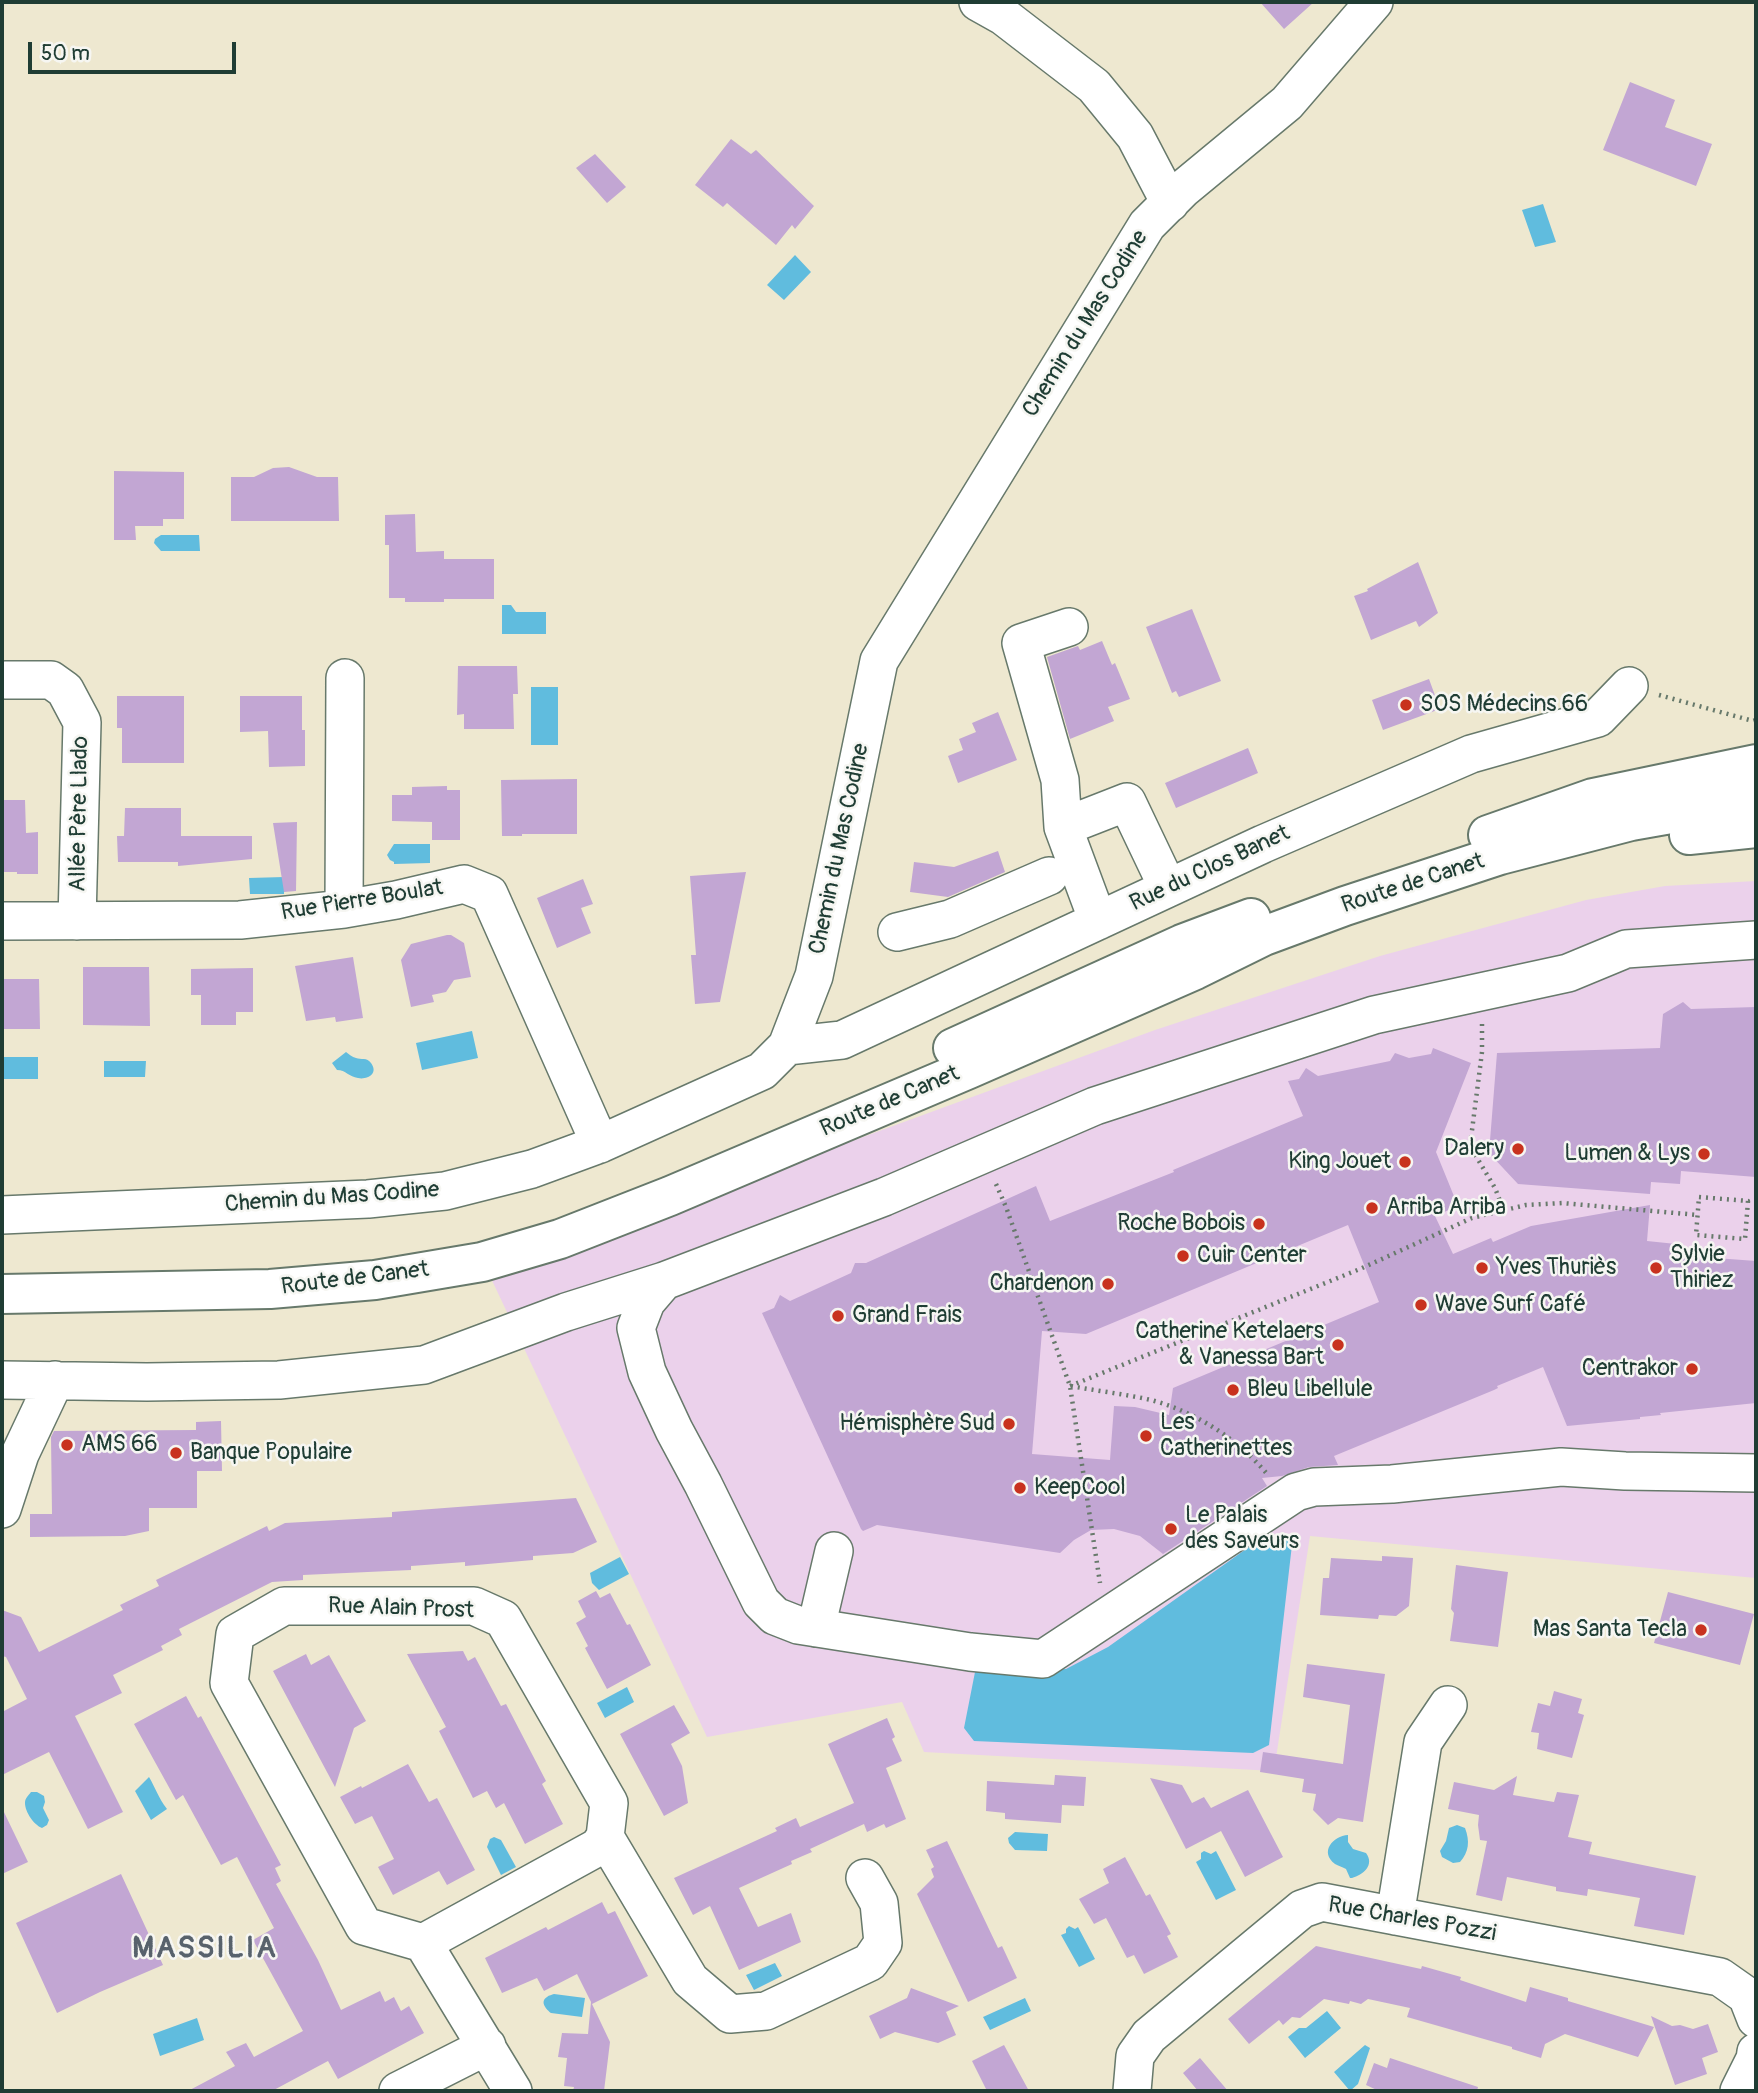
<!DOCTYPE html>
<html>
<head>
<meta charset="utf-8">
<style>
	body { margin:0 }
	#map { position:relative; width:1758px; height:2093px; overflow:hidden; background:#eee8d0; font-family:Pangolin,sans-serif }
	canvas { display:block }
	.frame { position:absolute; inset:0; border:4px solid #1f3d34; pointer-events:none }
	.scale { position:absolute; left:28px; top:42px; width:208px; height:32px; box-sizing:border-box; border:4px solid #1f3d34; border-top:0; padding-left:9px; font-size:21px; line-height:24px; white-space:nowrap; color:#1f3d34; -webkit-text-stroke:5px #f6f6f2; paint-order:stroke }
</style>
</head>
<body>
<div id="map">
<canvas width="1758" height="2093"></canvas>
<div class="frame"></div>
<div class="scale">50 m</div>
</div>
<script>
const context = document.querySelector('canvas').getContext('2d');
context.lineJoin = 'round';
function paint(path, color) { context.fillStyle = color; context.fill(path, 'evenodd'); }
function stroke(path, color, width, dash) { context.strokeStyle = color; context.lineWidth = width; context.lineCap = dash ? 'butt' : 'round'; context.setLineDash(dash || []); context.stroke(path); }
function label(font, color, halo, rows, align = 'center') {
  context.font = font + ' Pangolin,sans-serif'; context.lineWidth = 5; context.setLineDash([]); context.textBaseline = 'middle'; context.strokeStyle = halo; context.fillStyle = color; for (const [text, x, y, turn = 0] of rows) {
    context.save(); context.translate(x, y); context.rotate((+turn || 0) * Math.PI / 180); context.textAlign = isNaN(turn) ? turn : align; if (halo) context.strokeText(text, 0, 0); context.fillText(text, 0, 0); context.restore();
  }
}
paint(new Path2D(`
	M1756,881v697l-446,-42 -36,235 -350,-19 -22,-50 -195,35 -218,-463 666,-244 225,-74 206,-56 79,-14z`), '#ebd1eb');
paint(new Path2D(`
	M1543,204l13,38 -21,5 -13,-37z
	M795,255l16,17 -27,28 -17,-15z
	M161,535h38l1,16h-39l-7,-8 1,-4z
	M502,605h9l5,7h30v22h-44z
	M531,687h27v58h-27z
	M394,844h36v19l-36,1v-2l-4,-2 -3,-5z
	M284,877v17h-34l-1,-16z
	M472,1031l6,27 -56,12 -6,-27z
	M346,1052c3,2 6,5 10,6 5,2 11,-1 15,5 8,11 -4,17 -13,15 -9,-1 -12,-8 -21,-8l-5,-7z
	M2,1057h36v22h-36z
	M104,1061h42l-1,16h-41z
	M1293,1536l-24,209 -16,8 -279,-12 -10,-13 11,-56 91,-3 42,-22 155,-110z
	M620,1557l9,17 -30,16 -7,-7 -2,-10z
	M627,1687l7,15 -29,16 -8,-15z
	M149,1777c7,12 9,20 18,32l-16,11 -16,-29z
	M31,1792h6l7,4 1,6 -2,6 6,12 -2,5 -5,3c-8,-3 -17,-16 -17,-25 0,-5 3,-7 6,-11z
	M1457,1825l8,3c5,13 4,24 -5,34l-7,1 -11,-6 -2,-6 6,-10 3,-13z
	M1015,1832l33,2 -1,17 -32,-1 -6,-7 -1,-5z
	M1348,1835v7l5,7 13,4c9,12 -3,22 -14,25h-2l-4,-9c-3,-2 -8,-3 -11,-5 -16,-12 -2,-28 13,-29z
	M494,1837l7,3 15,27 -15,8 -14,-28 3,-8z
	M1204,1851l7,3 5,-3 20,39 -20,10 -20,-38 5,-3v-6z
	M1069,1926l6,3 3,-2 17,32 -16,8 -18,-32 5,-2v-4z
	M775,1963l7,13 -28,14 -8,-15z
	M554,1994l31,4 -3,19 -31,-4c-4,-3 -12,-11 -4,-16 2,-2 5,-2 7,-3z
	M1025,1998l6,13 -41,19 -7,-13z
	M1327,2011l14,17 -36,30 -17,-21 11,-9h7z
	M197,2018l7,22 -44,16 -7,-22z
	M1365,2045l5,3 -12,36 -8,7 -16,-19z`), '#60bcde');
paint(new Path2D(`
	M1260,2h54l-30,27z
	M1630,82l45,18 -10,27 47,17 -16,42 -93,-36z
	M731,139l20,15 5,-4 58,56 -19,23 -3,-4 -16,20 -49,-42 -4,4 -28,-22z
	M595,154l31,33 -19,16 -31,-35z
	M289,467l28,10h21l1,44h-108v-44h23l19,-9z
	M114,471l70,1v47h-21v7h-28l1,14h-22z
	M415,514l1,38 28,-1v8h50v40h-50v3h-39v-4h-16v-53h-4v-30z
	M1418,562l20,51 -19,14 -3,-6 -45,19 -17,-44 14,-5 -1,-2z
	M1192,609l29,72 -42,16 -3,-6 -4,2 -26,-66z
	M1102,641l10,24 3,-2 15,36 -22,8 6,14 -44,18 -23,-82 31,-11 2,4z
	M458,666h59l1,28h-5l1,35h-50v-15l-7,1z
	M1429,679l11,30 -57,21 -11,-30z
	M117,696h67v67h-62v-35h-5z
	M240,696h62v34h3v36l-36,1 -1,-36 -28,1z
	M998,712l19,48 -59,23 -10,-27 15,-6 -4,-11 17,-7 -4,-9z
	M1248,748l10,25 -82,35 -11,-25z
	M577,779v55h-55v2h-20l-1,-56z
	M447,786v4h13v50h-28v-18l-40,-1v-26h20v-8z
	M2,800h23l1,33 12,-1v42h-21v-2h-15z
	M125,808h56v28h71v23l-74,7v-4h-60l-1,-26h7z
	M297,822l-1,69 -12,1 -11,-69z
	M998,851l7,21 -57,25 -38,-5 4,-30 40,5z
	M746,872l-26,130 -25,2 -4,-49h5l-6,-79z
	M583,879l10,25 -12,4 10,25 -34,15 -20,-50z
	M447,935h4l13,8 7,34 -17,3 -8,12 -14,3 2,7 -23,5 -10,-47 10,-16z
	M353,957l10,61 -27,4 -1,-5 -29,4 -11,-55z
	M83,967h66l1,59 -67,-1z
	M253,968v44h-17v13h-35v-30h-10v-26z
	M2,979h37l1,50h-38z
	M1683,1002l8,7 65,-2v170l-75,-6 -1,13 -29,-2 -1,12 -132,-10 -29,-31 8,-100 163,-5 3,-34z
	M1433,1048l38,15 -35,89 22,54 -23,10 18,38 38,-16 2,4 38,-16 119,-21 -3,36 29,3 -1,11 81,6v142l-96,10 1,2 -21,2v2l-73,7 -24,-59 -46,19 1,2 -4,2 -160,66 4,9 -29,2 -27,9 -20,2 5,8 -104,68 -23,-18 -26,-7 -23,1 -17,10 -14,13 -183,-28 -14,6 -2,-2 -99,-216 12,-5 6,-13 10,6 61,-28 4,-10h11l170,-77 14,35 124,-49 -1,-2 130,-54 -15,-35 11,-2 7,-11 12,8 72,-15 5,-8 14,5 22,-4zM1348,1225l31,77 -206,86 -4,27 -34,-8 -21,-1 -4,54 -78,-6 10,-123 44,3z
	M221,1421l1,50h-25v37h-48v23l-24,5 -95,1v-23h22l-1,-77 3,-6 142,-1v-8z
	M576,1498l21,44 -24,11 -40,3v4l-68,6v-4l-54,4v4l-108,5v5l-31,2 -93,47 3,6 -21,11 2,4 -50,25 9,18 -47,23 48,96 -35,17 -39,-77 -47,23v-63l25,-13 -21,-42 -4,-1v-46l19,7 18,35 84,-42 -3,-5 39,-19 -3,-6 111,-54 2,5 16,-8 107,-6v-5z
	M1382,1556l31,2 -4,48 -13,10 -17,-1 -1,4 -58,-4 3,-37h6l2,-20 51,3z
	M1456,1565l52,7 -10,75 -48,-6 4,-28 -3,-4z
	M596,1591l4,7 10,-5 17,32 3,-1 21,41 -44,24 -22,-41 3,-2 -12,-23 10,-6 -8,-16z
	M1668,1592l86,22 -14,51 -86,-22z
	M463,1651l5,10 7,-4 26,49 5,-2 40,77 -4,3 21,40 -38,20 -21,-41 -8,5 -9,-17 -14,7 -34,-67 7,-4 -39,-73z
	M306,1654l5,11 18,-10 37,66 -12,7 -19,59 -62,-116z
	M1307,1664l78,10 -22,148 -25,-4 -10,7 -15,-15 3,-16 -14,-2 2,-13 -44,-7 3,-20 80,12 7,-59 -47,-8z
	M1554,1691l28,8 -4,14 6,2 -12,43 -35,-9 2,-16 -8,-1 7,-29 12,3z
	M186,1696l12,22 3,-2 80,149 -6,3 6,13 -5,3 42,76 23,50 39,-19 5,11 9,-5 7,14 8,-5 15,27 -86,46 -10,-18 -56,30h-84l47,-25 -9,-14 20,-9 8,14 49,-26 -50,-91 21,-12 -37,-71 -16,8 -38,-70 -7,5 -42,-76z
	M674,1705l16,28 -19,11 11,22 6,37 -24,13 -44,-82z
	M887,1718l8,19 -3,2 10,22 -16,7 20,51 -20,9 -2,-4 -17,8 -3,-8 -54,25 2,3 -21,9 1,3 -53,24 19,39 33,-14 10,29 -62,28 -29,-64 -17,9 -19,-37 103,-47 -2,-3 21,-10 4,9 54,-24 -26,-59z
	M408,1764l21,38 8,-4 38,72 -28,15 -8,-14 -46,24 -15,-28 16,-8 -22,-43 -17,8 -15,-27 21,-11 1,2z
	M1055,1775l31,2 -2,29 -22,-1 -1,18 -56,-4v-6l-19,-2 1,-30 67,4z
	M1517,1776l-4,19 41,7 3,-10 22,3 -11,42 24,5 -3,12 107,22 -12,59 -50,-9 6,-28 -52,-9 -1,7 -31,-5v-4l-49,-10 -5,24 -26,-6 11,-54 -7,-1 -2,-15 1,-10 -31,-6 6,-27 40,8z
	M1150,1778l32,7 10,18 12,-6 7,11 37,-18 35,67 -38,20 -24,-46 -35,18z
	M2,1808l26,54 -26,12z
	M947,1841l51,107 4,-2 15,32 -49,24 -51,-108 17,-17 -3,-8 3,-2 -8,-17z
	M1125,1857l21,39 4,-2 21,40 -4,2 11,21 -34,17 -10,-19 -7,3 -21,-40 -12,6 -15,-25 30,-16 -6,-14z
	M121,1874l42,91 -63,27 -43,21 -41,-90z
	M602,1902l6,12 7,-3 33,65 -56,28 18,38 -6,49h-31l1,-4 -10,-1 3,-28 -9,-1 4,-24 26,1 3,-32 -14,-28 -33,17 -7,-13 -35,15 -17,-35 61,-31 2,3z
	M1316,1946l105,23 1,-3 39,11 -1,3 66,22 4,-15 38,11v3l86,26 -16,30 -73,-23 -20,10 -4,14 -29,-9v-2l-105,-30 3,-9 -42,-9 -7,5 -11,-3 -1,3 -25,-5 -24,19 -8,-1 -9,8 -4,-5 -30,24 -21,-25z
	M911,1988l48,18 -13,6 10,23 -18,8 -43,-11 -15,7 -11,-23 38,-18z
	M1651,2016l21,10 8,-1 13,4 15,-5 10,28 -16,6 5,16 -32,11z
	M1004,2045l25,46h-42l-15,-30z
	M1200,2058l28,33h-30l-15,-18z
	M1390,2058l88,29 -1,4h-98l-13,-6 8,-22 13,5z`), '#c2a6d3');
const minor = new Path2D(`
	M978,2l25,14 91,70 41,50 35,67
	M5,680h46l14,10 17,32 -5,199
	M1063,827l-3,-47 -39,-137 48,-16
	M344,909l1,-231
	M2,921l238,-1 104,-11 52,-9 68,-16 25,10 111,250
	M1098,921l-35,-94 64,-25 41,86
	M897,932l53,-13 99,-43
	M1756,940l-130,9 -58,24 -194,42 -279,91 -211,91 -220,84 -18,21 -10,26 11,44 27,58 29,54 58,118 14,14 23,9 172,27 73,7 253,-167 18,-5 78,-3 169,-17 64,4 131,2
	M787,1046l55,-6 421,-196 208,-90 127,-36 31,-32
	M2,1215l366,-16 77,-8 87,-22 68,-25 162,-73 25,-25 27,-70 65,-315 268,-436 36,-36 104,-86 87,-101
	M2,1380l145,2 132,-2 145,-15 142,-53 98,-31
	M2,1509l18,-55 35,-74
	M816,1628l18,-77
	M605,1837l85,143 40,34 36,-3 104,-49 13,-19 -4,-40 -14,-25
	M1395,1916l28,-174 25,-37
	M423,1943l175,-96 7,-10 4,-34 -106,-184 -29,-13h-190l-49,28 -6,49 135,243 59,17 90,148
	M398,2091l89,-45
	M1132,2091l3,-35 14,-20 153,-127 20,-7 398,75 27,19 9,23
	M1739,2091l16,-32 1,-7`);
const major = new Path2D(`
	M1488,835l105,-37 163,-34
	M1689,835l67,-7
	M953,1048l229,-104 69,-26
	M2,1294l268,-5 105,-9 107,-18 78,-23 110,-43 299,-127 226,-99 69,-34 81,-30 155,-51 131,-34 125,-22`);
stroke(minor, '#67796b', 40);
stroke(major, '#67796b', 42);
stroke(new Path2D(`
	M1659,695l94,26 3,-1
	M1482,1024v28l-12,94 25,42 9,23
	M996,1184l10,23 64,179 30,197
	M1699,1197l49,4 -3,38 -49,-4z
	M1070,1386l290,-117 112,-51 54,-13 36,-2 136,12
	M1071,1386c26,5 54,8 80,14 45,12 87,39 117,75`), '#67796b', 4.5, [2, 5]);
stroke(minor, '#fff', 37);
stroke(major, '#fff', 38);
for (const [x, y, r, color] of [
	[1406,705,7,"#c8321e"],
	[1518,1149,7,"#c8321e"],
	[1704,1154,7,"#c8321e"],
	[1405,1162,7,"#c8321e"],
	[1372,1208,7,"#c8321e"],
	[1259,1224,7,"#c8321e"],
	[1183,1256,7,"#c8321e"],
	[1482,1268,7,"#c8321e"],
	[1656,1268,7,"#c8321e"],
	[1108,1284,7,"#c8321e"],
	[1421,1305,7,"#c8321e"],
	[838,1316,7,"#c8321e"],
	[1338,1345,7,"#c8321e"],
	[1692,1369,7,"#c8321e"],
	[1233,1390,7,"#c8321e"],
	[1009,1424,7,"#c8321e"],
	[1146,1436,7,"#c8321e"],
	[67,1445,7,"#c8321e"],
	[176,1453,7,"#c8321e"],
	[1020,1488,7,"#c8321e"],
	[1171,1529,7,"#c8321e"],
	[1701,1630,7,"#c8321e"]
]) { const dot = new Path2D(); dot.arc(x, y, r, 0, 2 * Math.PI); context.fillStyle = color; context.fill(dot); stroke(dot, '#f6f6f2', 2.5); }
label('23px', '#1f3d34', '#f6f6f2', [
	["Chemin du Mas Codine",1086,324,-58],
	["Allée Père Llado",80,814,-89],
	["Chemin du Mas Codine",840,849,-78],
	["Rue du Clos Banet",1210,869,-25],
	["Route de Canet",1413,884,-18],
	["Rue Pierre Boulat",362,901,-9],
	["Route de Canet",890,1102,-23],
	["Chemin du Mas Codine",332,1198,-4],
	["Route de Canet",355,1279,-7],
	["Rue Alain Prost",401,1609,2],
	["Rue Charles Pozzi",1412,1920,10]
]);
label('23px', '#1f3d34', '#f6f6f2', [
	["SOS Médecins 66",1420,705],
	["Dalery",1504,1149,"right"],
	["Lumen & Lys",1690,1154,"right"],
	["King Jouet",1391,1162,"right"],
	["Arriba Arriba",1386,1208],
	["Roche Bobois",1245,1224,"right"],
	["Sylvie",1670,1255],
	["Thiriez",1670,1281],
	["Cuir Center",1197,1256],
	["Yves Thuriès",1496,1268],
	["Chardenon",1094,1284,"right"],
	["Wave Surf Café",1435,1305],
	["Grand Frais",852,1316],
	["Catherine Ketelaers",1324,1332,"right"],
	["& Vanessa Bart",1324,1358,"right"],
	["Centrakor",1678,1369,"right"],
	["Bleu Libellule",1247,1390],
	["Les",1160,1423],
	["Catherinettes",1160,1449],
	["Hémisphère Sud",995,1424,"right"],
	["AMS 66",81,1445],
	["Banque Populaire",190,1453],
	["KeepCool",1034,1488],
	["Le Palais",1185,1516],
	["des Saveurs",1185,1542],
	["Mas Santa Tecla",1687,1630,"right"]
], 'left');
context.letterSpacing = '2px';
label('bold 30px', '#58626c', '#f6f6f2', [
	["MASSILIA",205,1949]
]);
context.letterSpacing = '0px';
</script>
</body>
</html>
